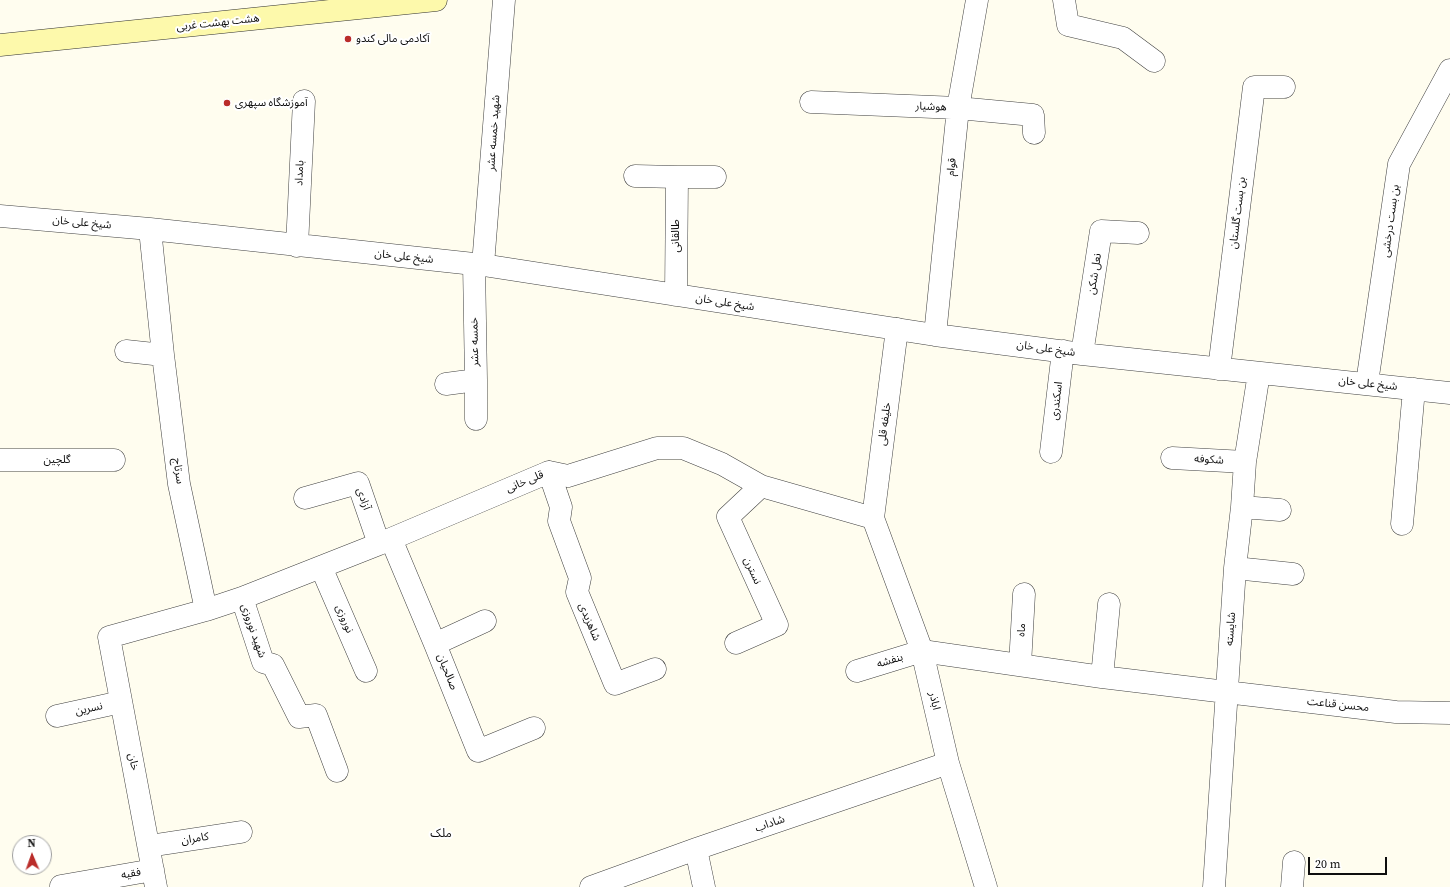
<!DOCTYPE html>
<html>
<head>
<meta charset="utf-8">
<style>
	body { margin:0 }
	#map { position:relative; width:1450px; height:887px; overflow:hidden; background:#fffdef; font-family:"Source Serif 4",serif }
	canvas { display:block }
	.north { position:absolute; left:12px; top:835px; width:40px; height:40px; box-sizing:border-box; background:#fff; border:1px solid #9f9f9f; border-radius:50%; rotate:358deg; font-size:11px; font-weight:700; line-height:16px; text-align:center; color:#0e0e0e }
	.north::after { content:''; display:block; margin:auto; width:14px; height:18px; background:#ba2c29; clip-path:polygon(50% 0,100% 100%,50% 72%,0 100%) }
	.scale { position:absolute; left:1308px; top:857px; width:79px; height:18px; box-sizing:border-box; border:2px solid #0e0e0e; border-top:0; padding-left:5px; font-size:12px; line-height:14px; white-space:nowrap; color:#0e0e0e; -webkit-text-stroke:3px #fff; paint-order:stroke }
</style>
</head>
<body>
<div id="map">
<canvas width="1450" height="887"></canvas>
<div class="north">N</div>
<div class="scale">20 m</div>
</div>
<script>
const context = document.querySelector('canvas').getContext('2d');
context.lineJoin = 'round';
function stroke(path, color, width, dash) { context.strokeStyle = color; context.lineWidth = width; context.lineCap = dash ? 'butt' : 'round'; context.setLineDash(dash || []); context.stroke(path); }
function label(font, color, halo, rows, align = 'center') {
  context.font = font + ' "Source Serif 4","Noto Sans Arabic",serif'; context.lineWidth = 4; context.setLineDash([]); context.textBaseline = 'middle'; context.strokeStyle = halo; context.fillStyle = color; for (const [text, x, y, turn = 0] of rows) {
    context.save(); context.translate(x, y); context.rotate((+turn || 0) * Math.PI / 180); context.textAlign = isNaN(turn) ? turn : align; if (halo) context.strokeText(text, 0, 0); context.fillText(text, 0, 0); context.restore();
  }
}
const street = new Path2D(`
	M1064,0l4,25 55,13 31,23
	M811,102l147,6 75,7 1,18
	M635,176l42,1 -1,118
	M677,177h38
	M0,216l150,13 333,36 452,70 147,19 368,39
	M150,229l13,126 16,129 27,126
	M297,246l7,-145
	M474,264l2,116v39
	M483,265l21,-265
	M897,329l-24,189 49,133 26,112 38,124
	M935,335l23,-227 19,-108
	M126,351l37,4
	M1082,354l19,-123 37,2
	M1219,369l35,-282h30
	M1367,383l32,-219 51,-94
	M446,384l30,-4
	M1051,452l12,-101
	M1172,458l73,4
	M0,460h114
	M549,472l12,35 -2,14 21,57 -3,14 38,92 40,-15
	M305,498l53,-15 21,61
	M1242,507l38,3
	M1402,524l12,-135
	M391,539l44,105 43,107 56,-23
	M321,567l45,104
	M1235,568l58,6
	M242,598l21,64 10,3 26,52 17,-2 21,56
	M736,643l41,-18 -49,-108 33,-31
	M435,644l50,-23
	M1020,665l4,-71
	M857,671l65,-20 180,26 124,15 170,20 54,1
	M1102,677l7,-73
	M57,716l64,-14
	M149,846l92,-14
	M696,849l8,38
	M61,886l92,-16
	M156,887l-47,-250 97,-27 36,-12 137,-54 170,-72 19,4 89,-28h26l39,16 39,22 112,32
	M591,887l105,-38 252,-86
	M1214,887l21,-319 7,-61 3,-45 14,-89
	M1292,887l2,-25`);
const secondary = new Path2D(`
	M0,45l436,-45`);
stroke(street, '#414141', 23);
stroke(secondary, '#303030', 23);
stroke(street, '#fff', 22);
stroke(secondary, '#fdf9ab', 22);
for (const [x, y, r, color] of [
	[348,39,4,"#ba2c29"],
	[227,103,4,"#ba2c29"]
]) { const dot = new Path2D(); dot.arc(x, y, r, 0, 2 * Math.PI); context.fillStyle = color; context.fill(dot); stroke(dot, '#fff', 1.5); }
label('11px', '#0e0e0e', '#fff', [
	["هشت بهشت غربی",218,23,-6],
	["هوشیار",931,107,2],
	["شهید خمسه عشر",494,133,-86],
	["قوام",952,167,-84],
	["بامداد",300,173,-87],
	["بن بست گلستان",1238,213,-83],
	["بن بست درخشی",1391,221,-82],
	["شیخ علی خان",82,223,5],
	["طالقانی",676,236,-90],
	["شیخ علی خان",404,257,6],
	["نعل شکن",1095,274,-81],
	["شیخ علی خان",725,303,9],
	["خمسه عشر",475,342,-91],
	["شیخ علی خان",1046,349,8],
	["شیخ علی خان",1368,384,6],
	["اسکندری",1057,401,-83],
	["خلیفه قلی",885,424,-83],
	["گلچین",57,460],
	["شکوفه",1209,460,3],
	["سرتاج",178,471,82],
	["قلی خانی",525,482,-23],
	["آزادی",363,499,71],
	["نسترن",752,571,66],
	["نوروزی",344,619,67],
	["شاهزیدی",589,622,67],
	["شایسته",1231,629,-86],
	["ماه",1022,630,-86],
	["شهید نوروزی",253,631,71],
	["بنفشه",890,661,-17],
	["صالحیان",447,672,68],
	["اباذر",934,701,77],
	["محسن قناعت",1338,705,6],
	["نسرین",89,709,-12],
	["خان",133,762,79],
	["شاداب",770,824,-19],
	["کامران",195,839,-9],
	["فقیه",131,874,-10]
]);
label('11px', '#0e0e0e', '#fff', [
	["آکادمی مالی کندو",356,39],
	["آموزشگاه سپهری",235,103]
], 'left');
label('12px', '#0e0e0e', '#fff', [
	["ملک",441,834]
]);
</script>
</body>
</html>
